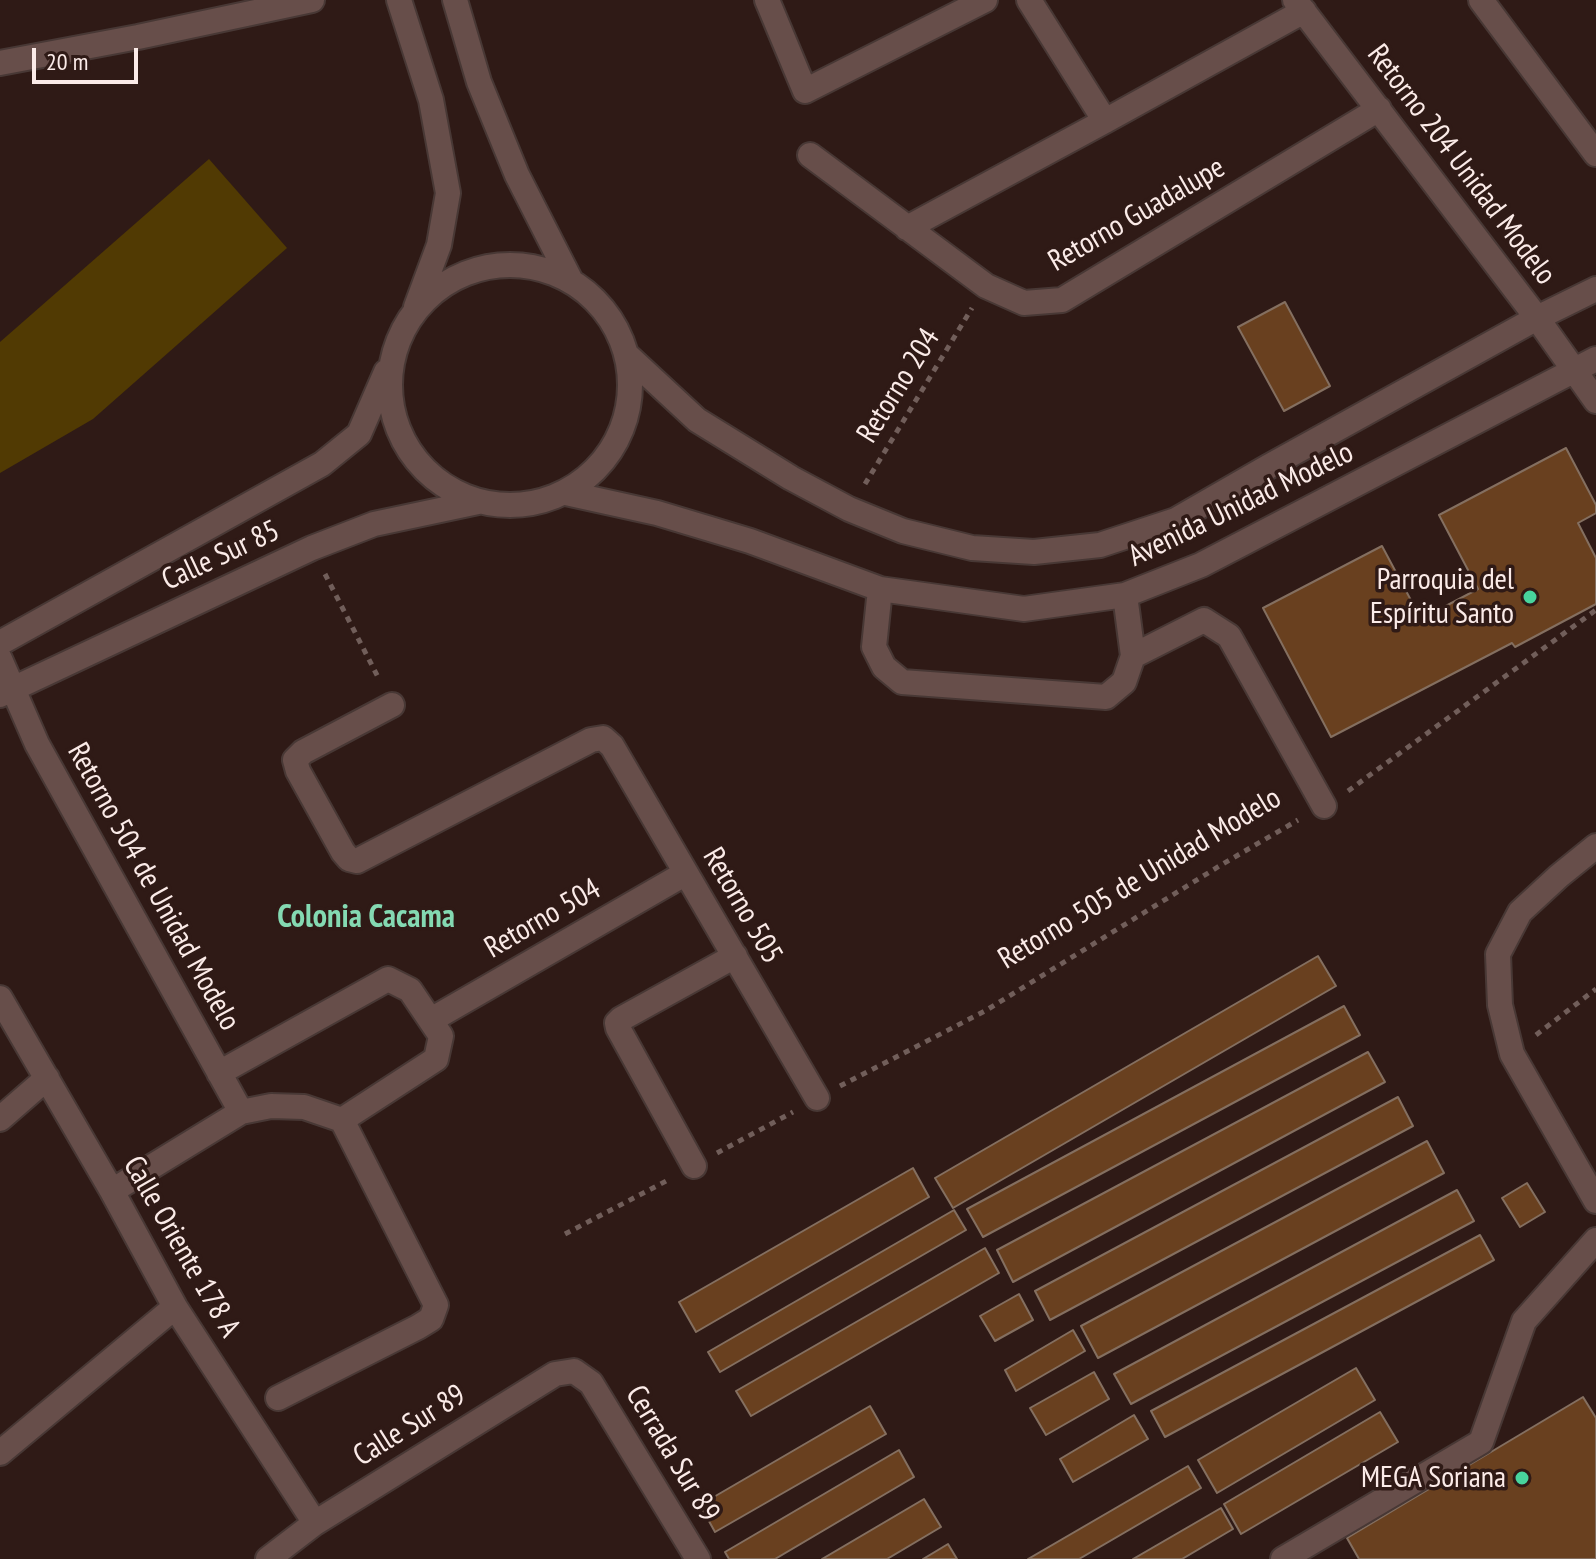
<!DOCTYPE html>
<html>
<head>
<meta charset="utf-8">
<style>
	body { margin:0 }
	#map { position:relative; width:1596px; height:1559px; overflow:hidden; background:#2f1a16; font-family:"PT Sans Narrow",sans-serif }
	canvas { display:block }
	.scale { position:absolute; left:32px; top:48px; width:106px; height:36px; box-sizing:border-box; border:4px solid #fbebe8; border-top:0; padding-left:10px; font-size:24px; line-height:28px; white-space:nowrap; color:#fbebe8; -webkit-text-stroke:6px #2f1a16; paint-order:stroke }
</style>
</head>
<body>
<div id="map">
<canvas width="1596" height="1559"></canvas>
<div class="scale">20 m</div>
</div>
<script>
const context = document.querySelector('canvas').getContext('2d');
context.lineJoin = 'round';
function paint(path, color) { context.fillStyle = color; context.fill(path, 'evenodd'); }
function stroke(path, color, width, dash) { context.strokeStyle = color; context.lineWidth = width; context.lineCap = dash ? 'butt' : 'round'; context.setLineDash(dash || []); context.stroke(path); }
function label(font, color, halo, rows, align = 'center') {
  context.font = font + ' "PT Sans Narrow",sans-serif'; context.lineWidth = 7; context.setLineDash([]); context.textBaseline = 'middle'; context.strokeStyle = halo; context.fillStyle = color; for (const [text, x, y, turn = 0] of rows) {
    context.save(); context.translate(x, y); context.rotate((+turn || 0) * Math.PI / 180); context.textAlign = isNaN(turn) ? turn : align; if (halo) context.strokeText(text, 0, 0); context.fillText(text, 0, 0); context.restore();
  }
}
paint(new Path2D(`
	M209,159l78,89 -194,171 -93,54v-131z`), '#513a03');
const building = new Path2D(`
	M1285,302l45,84 -46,25 -46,-84z
	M1566,448l30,57v8l-18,10 18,35v46l-81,43 -3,-4 -181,94 -68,-129 119,-62 39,73 57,-30 -39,-74z
	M1318,956l18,30 -383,222 -18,-30z
	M1344,1006l16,29 -377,202 -16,-28z
	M1368,1052l17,30 -372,200 -16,-32z
	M1398,1097l15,29 -363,194 -15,-29z
	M1427,1141l17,32 -346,185 -17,-32z
	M913,1168l16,29 -233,135 -17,-30z
	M1527,1183l18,29 -25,15 -18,-29z
	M1457,1190l17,31 -343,183 -17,-30z
	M954,1210l12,20 -246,142 -12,-20z
	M1480,1235l14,25 -329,177 -14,-26z
	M985,1248l14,25 -248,143 -15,-25z
	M1019,1294l14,26 -38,21 -15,-25z
	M1073,1330l12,21 -69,40 -11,-21z
	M1356,1368l19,32 -158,93 -19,-33z
	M1094,1372l15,27 -63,36 -16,-27z
	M1583,1397l13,21v141h-237l-12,-21z
	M870,1406l16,28 -171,98 -15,-27z
	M1380,1412l18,30 -157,92 -17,-30z
	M1134,1415l14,24 -75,43 -13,-23z
	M899,1450l15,27 -139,82h-46l-4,-7z
	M1188,1466l13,22 -122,71h-51z
	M924,1499l17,28 -54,32h-65z
	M1221,1508l12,21 -51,30h-49z
	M948,1544l9,15h-34z`);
paint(building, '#69401f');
stroke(building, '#846f60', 2);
const minor = new Path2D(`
	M399,0l32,100 17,93 -9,52 -23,62
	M455,0l24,82 38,93 54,106
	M767,0l38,91 180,-91
	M1029,0l76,121
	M1295,0l242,318 59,83
	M1481,0l115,154
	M0,63l138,-26 174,-37
	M810,155l176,131 38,17 38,-3 317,-191
	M907,228l198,-107 199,-110
	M390 385a120 120 0 1 1 240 0a120 120 0 1 1-240 0Z
	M628,356l69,64 94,58 58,31 54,22 69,17 62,4 66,-7 76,-25 92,-53 269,-149 59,-29
	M566,493l91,20 93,28 130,48 144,20 101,-14 76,-30 395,-206
	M880,589l-6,58 10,20 18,15 204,15 18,-15 9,-26 -8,-61
	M0,643l322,-179 37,-30 27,-62
	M1133,656l71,-36 25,16 95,170
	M0,659l37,85 204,368
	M0,695l312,-147 62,-24 104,-22
	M392,705l-89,47 -8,8 3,11 45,81 6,7 8,2 234,-121 12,-2 9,8 205,352
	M1596,846l-37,30 -39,36 -22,42 2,51 12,49 84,147
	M0,998l112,193 63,116 140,216
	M431,1020l255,-147
	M219,1073l169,-94 22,11 31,46 -5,23 -94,61
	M0,1119l47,-41
	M694,1166l-76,-138 -1,-5 4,-4 114,-63
	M112,1191l129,-79 30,-6 33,1 38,13
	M278,1398l140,-71 13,-8 5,-14 -94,-185
	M0,1453l175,-146
	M268,1559l47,-36 240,-149 19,-3 17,12 107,176
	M1283,1559l198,-117 43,-121 72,-81`);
stroke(minor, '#483835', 28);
stroke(new Path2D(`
	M865,484l107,-176
	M325,574l54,105
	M1348,791l248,-181
	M1536,1035l60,-46
	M840,1086l145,-75 236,-146 77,-45
	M717,1153l76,-41
	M565,1234l105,-55`), '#715e5a', 5, [6, 6]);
stroke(minor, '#674e4a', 24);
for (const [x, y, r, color] of [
	[1530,597,8,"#48d49d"],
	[1522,1478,8,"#48d49d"]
]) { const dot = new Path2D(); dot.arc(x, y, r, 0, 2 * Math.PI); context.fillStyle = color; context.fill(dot); stroke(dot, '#2f1a16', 3); }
label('30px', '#fbebe8', '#2f1a16', [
	["Retorno 204 Unidad Modelo",1461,165,53],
	["Retorno Guadalupe",1137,215,-30],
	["Retorno 204",899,386,-58],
	["Avenida Unidad Modelo",1241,505,-26],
	["Calle Sur 85",221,556,-25],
	["Retorno 505 de Unidad Modelo",1140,879,-31],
	["Retorno 504 de Unidad Modelo",153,887,61],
	["Retorno 505",742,906,60],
	["Retorno 504",543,919,-30],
	["Calle Oriente 178 A",181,1247,60],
	["Calle Sur 89",410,1426,-32],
	["Cerrada Sur 89",672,1454,59]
]);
label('30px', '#fbebe8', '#2f1a16', [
	["Parroquia del",1514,580],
	["Espíritu Santo",1514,614],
	["MEGA Soriana",1506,1478]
], 'right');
label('bold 32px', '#84d9b2', '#2f1a16', [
	["Colonia Cacama",366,918]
]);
</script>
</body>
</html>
